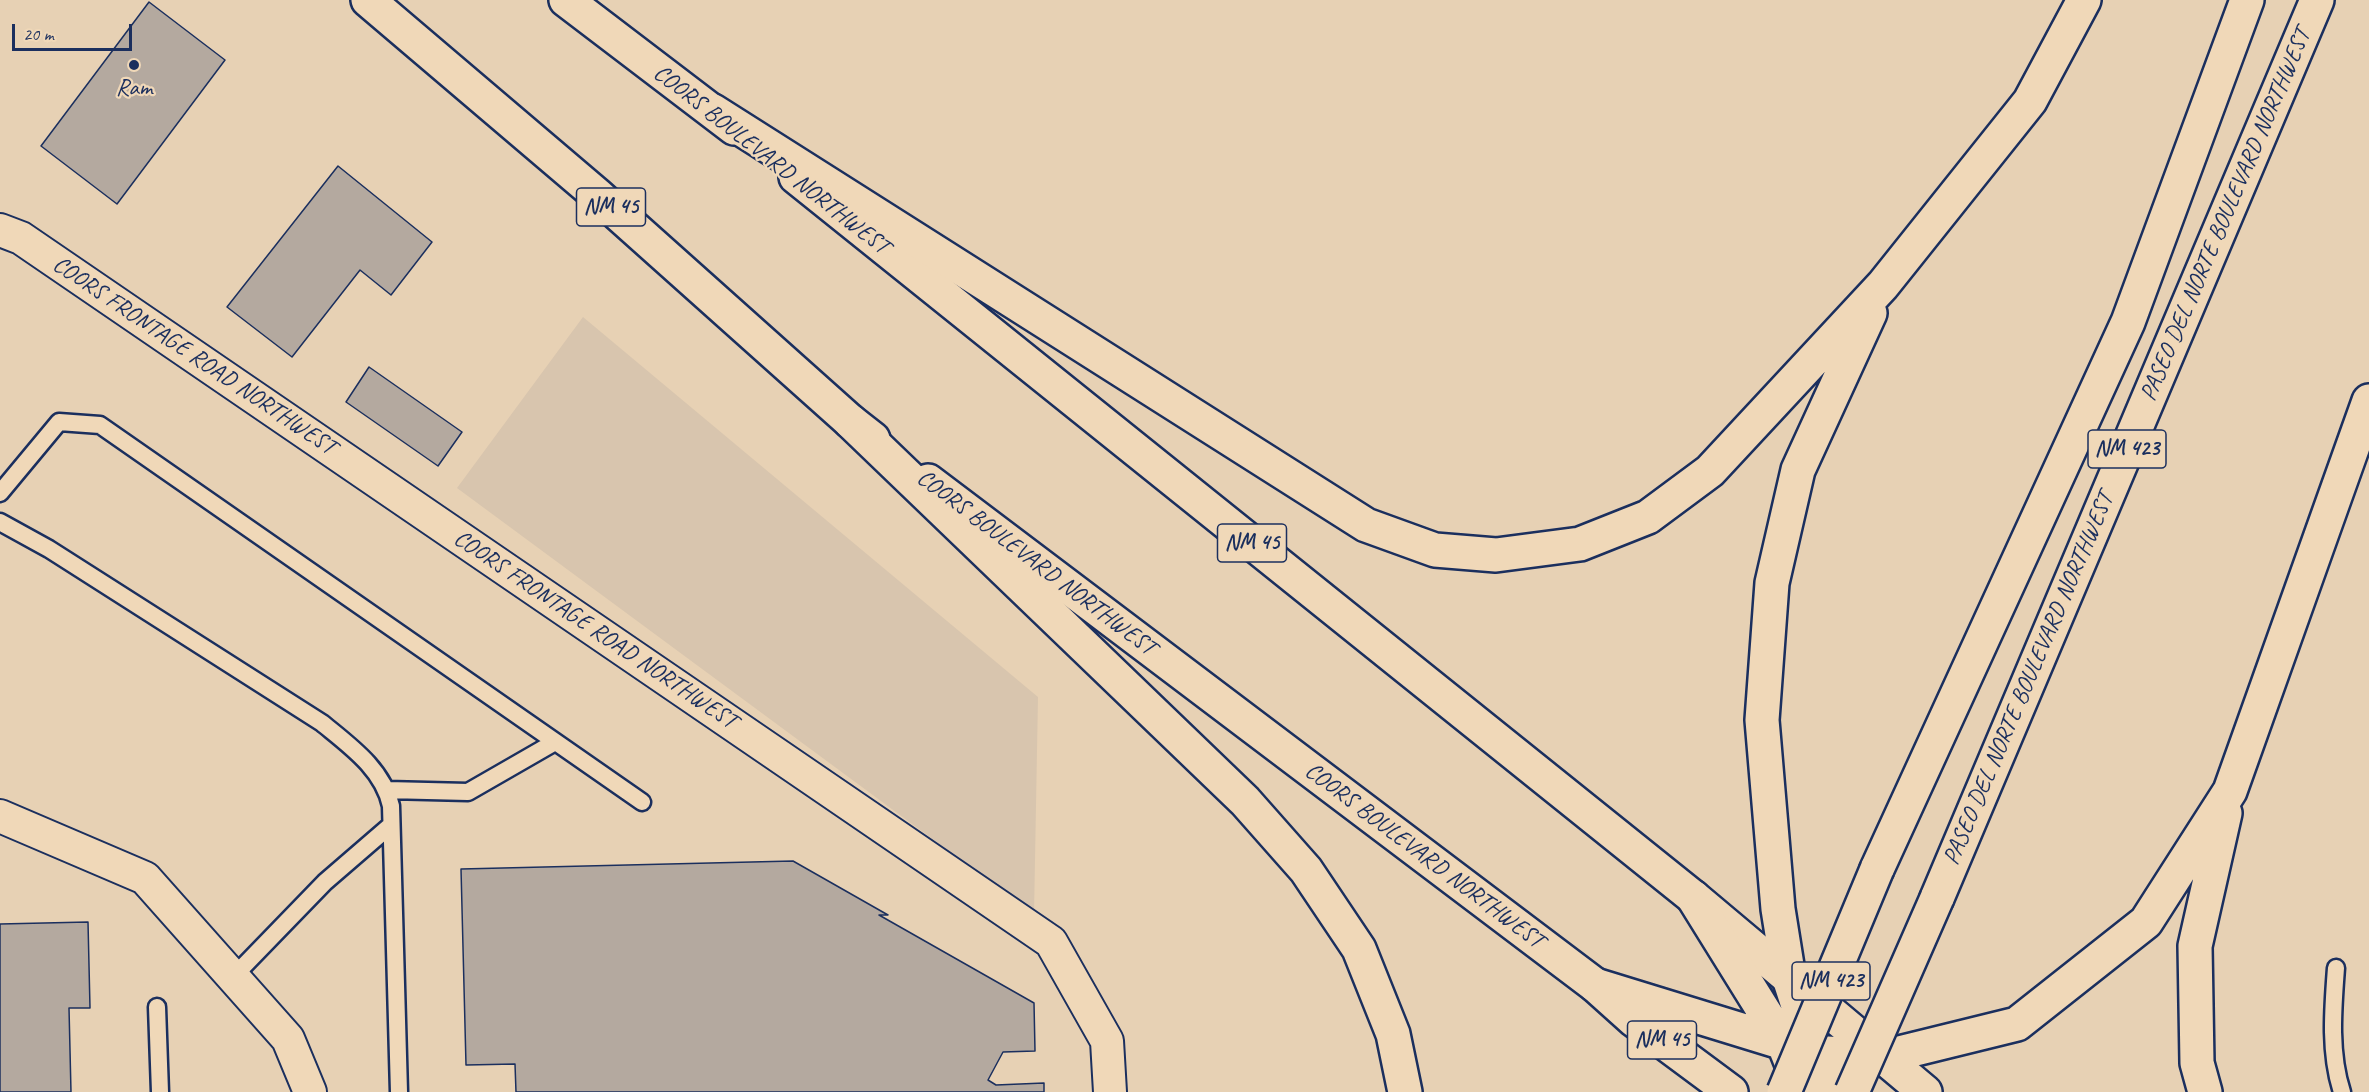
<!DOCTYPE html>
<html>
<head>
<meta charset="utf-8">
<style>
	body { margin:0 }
	#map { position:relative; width:2369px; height:1092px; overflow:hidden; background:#e7d1b4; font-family:Caveat,sans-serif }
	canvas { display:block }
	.scale { position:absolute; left:12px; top:24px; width:120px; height:27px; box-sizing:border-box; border:3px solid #1b2f5e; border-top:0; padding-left:8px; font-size:18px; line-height:21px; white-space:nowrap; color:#1b2f5e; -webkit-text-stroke:4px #f0d8b8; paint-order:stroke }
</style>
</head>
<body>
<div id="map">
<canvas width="2369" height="1092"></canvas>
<div class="scale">20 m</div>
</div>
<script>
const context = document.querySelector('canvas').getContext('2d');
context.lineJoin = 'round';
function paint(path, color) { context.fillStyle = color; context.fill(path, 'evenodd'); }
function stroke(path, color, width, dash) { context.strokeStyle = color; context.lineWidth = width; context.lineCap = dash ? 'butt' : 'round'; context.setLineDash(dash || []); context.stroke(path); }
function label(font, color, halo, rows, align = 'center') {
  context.font = font + ' Caveat,sans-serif'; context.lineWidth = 4.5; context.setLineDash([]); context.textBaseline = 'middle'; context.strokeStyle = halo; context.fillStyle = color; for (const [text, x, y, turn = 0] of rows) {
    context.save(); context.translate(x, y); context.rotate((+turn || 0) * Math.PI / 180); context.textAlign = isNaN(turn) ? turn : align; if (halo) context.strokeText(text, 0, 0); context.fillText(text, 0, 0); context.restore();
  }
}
paint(new Path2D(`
	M583,317l455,380 -4,217 -577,-426z`), '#d8c5ae');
const building = new Path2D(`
	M149,2l76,58 -108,144 -76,-58z
	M338,166l94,76 -41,53 -31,-25 -68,87 -65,-50z
	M369,367l93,65 -24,34 -92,-64z
	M793,861l95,54h-9l155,88 1,48 -32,1 -15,28 8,5 48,-2v9h-528l-1,-28 -49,1 -5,-196z
	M88,922l2,86h-21l2,84h-71v-168z`);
paint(building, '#b4a99f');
stroke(building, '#1b2f5e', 1.5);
const lane = new Path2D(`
	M0,493l59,-71 41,3 542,377
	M0,522l49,27 273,174c28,23 61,46 69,83l8,286
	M387,790l81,2 87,-50
	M2336,968c-3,40 -7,85 6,124
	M233,977l92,-95 66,-57
	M157,1007l3,85`);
const street = new Path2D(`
	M0,230l21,8 1030,704 56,99 3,51
	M0,816l145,62 143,161 22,53`);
const primary = new Path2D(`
	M368,0l228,194 254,227 23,18
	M566,0l168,128
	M796,177l897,720 232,195
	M928,481l667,504 39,35 97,72`);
const highway = new Path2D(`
	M713,111l653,414 69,25 61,5 84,-11 68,-27 62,-46 173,-186 147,-184 54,-101
	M850,421l395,380 61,69 53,79 34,85 12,58
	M1877,869l251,-547 119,-322
	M1693,897l90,145 20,50
	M1937,898l380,-898
	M1595,985l218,67 70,5 134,-33 129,-102 84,-131 139,-390
	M1833,1092l-20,-40 -24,-74 -11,-69 -16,-189 10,-137 26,-113 72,-157
	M2205,1092l-8,-29 -2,-117 30,-133`);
stroke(lane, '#1b2f5e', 21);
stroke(street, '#1b2f5e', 36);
stroke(primary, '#1b2f5e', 38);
stroke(highway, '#1b2f5e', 38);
stroke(lane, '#f0d8b8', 16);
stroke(street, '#f0d8b8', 32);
stroke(primary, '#f0d8b8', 33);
stroke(highway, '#f0d8b8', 33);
const highwayBridge = new Path2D(`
	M1784,1092l93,-223
	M1852,1092l85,-194`);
stroke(highwayBridge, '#1b2f5e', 38, []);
stroke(highwayBridge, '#f0d8b8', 33);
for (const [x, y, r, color] of [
	[134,65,6,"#1b2f5e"]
]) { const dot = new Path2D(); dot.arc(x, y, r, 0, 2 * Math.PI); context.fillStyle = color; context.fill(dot); stroke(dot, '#f0d8b8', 2); }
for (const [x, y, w] of [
	[611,207,69],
	[2127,449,78],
	[1252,543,69],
	[1831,981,78],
	[1662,1040,69]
]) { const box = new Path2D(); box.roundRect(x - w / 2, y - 19, w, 38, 4.5); context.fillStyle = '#f0d8b8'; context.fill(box); stroke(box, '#1b2f5e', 1.5); }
label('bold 22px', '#1b2f5e', null, [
	["NM 45",611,207],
	["NM 423",2127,449],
	["NM 45",1252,543],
	["NM 423",1831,981],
	["NM 45",1662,1040]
]);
label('24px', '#1b2f5e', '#f0d8b8', [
	["Ram",134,89]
]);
label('24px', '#1b2f5e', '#f0d8b8', [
	["COORS BOULEVARD NORTHWEST",771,160,38],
	["PASEO DEL NORTE BOULEVARD NORTHWEST",2226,215,-67],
	["COORS FRONTAGE ROAD NORTHWEST",194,356,34],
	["COORS BOULEVARD NORTHWEST",1036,563,37],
	["COORS FRONTAGE ROAD NORTHWEST",595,630,34],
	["PASEO DEL NORTE BOULEVARD NORTHWEST",2029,679,-67],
	["COORS BOULEVARD NORTHWEST",1424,856,37]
]);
</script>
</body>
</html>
